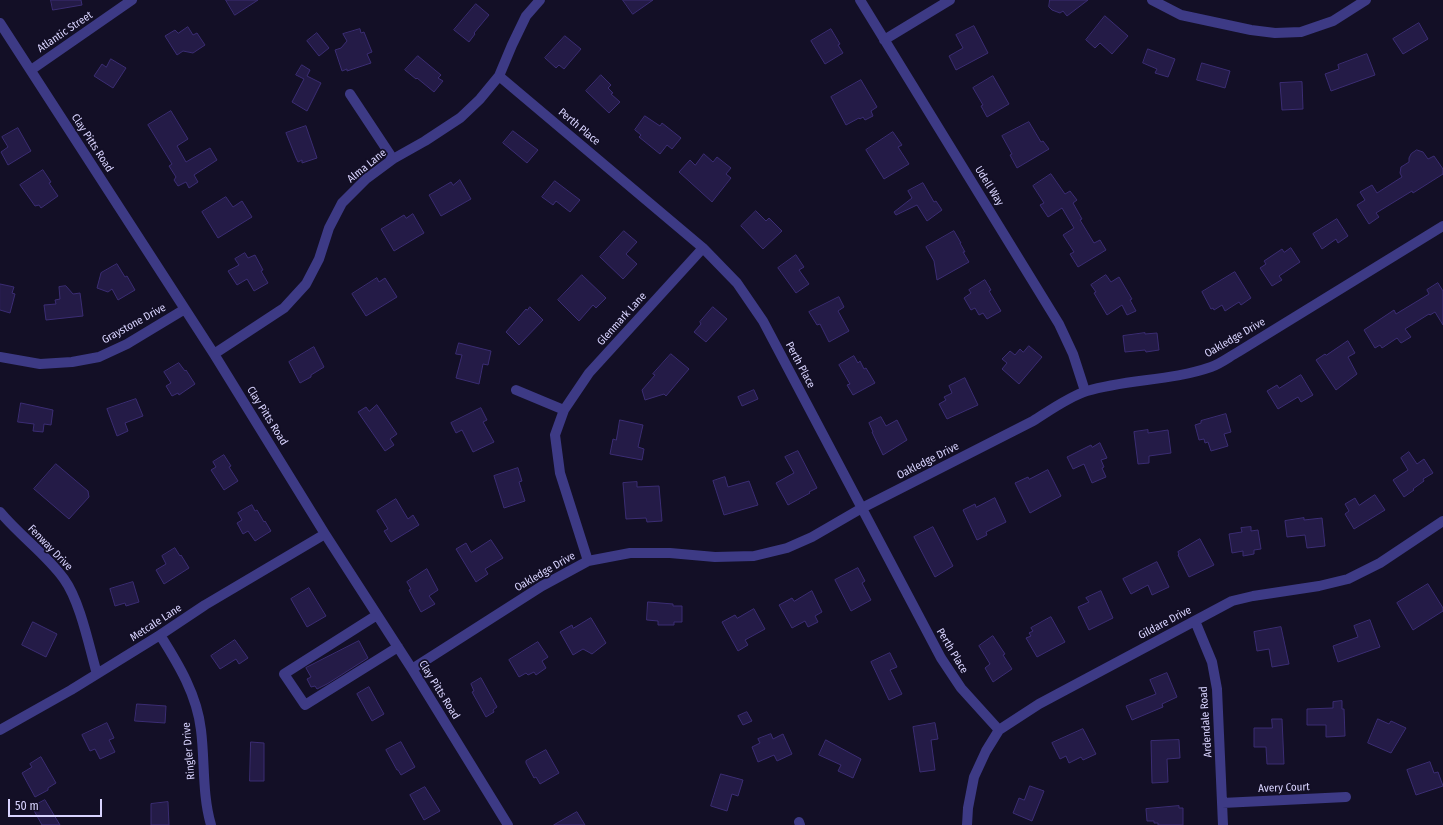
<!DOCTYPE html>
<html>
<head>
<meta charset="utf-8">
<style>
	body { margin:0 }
	#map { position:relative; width:1443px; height:825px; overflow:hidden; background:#130f26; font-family:"Fira Sans Condensed",sans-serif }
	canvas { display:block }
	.scale { position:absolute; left:8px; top:799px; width:94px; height:18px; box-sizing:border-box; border:2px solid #d9d4ff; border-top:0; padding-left:5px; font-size:12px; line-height:14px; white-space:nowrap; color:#d9d4ff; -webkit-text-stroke:3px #130f26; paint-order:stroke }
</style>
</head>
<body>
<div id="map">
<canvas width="1443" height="825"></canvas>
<div class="scale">50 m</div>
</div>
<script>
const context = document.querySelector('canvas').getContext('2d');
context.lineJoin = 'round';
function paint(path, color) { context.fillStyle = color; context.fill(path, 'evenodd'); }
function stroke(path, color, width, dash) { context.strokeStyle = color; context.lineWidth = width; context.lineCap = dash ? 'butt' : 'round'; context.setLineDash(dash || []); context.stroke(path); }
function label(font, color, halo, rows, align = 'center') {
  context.font = font + ' "Fira Sans Condensed",sans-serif'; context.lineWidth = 3.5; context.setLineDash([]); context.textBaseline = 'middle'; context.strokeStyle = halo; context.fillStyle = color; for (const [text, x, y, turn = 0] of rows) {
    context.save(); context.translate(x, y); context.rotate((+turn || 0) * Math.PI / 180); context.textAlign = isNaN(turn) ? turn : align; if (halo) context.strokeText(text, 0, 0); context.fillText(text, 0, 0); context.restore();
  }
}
const building = new Path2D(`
	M51,0h30l1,5 -29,5z
	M226,0h32l-23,15z
	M623,0h30l-20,14z
	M1050,0h38l-21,16 -4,-5 -3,2 -8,-3 -3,-3z
	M476,4l13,11 -15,18 1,1 -6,8 -15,-12z
	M1105,16l23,20 -16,18 -12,-11 -5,5 -9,-8z
	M1419,23l9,16 -25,15 -10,-15z
	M974,26l14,27 -32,17 -7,-14 14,-8 -7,-13z
	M188,27l5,8 4,-2 8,12 -12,8 -10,-2 -6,4 -12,-19 10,-6 3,3z
	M360,29l1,4 3,-1 8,20 -5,2 4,9 -24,8v-2l-5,2 -7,-21 6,-2 6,-7 -4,-7z
	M831,29l9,15 -2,1 5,8 -18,11 -14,-23z
	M317,33l12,15 -10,8 -12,-15z
	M565,36l16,13 -17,20 -5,-4 -3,3 -11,-10z
	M1148,49l27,10 -7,18 -13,-4 2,-4 -14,-6z
	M1367,54l8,21 -44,16 -6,-17 14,-5 -1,-4z
	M418,56l23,19 -3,3 5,3 -9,11 -17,-14 -1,1 -11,-9z
	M111,59l15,9 -13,20 -19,-12 8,-12 4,3z
	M1202,63l28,8 -5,17 -28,-8z
	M302,65l8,5 -3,6 14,7 -14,28 -15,-9 12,-23 -8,-4z
	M601,75l10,10 -3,3 5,5 -2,1 9,8 -11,11 -23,-22z
	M993,76l16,28 -22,13 -6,-11 2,-1 -10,-17z
	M861,80l16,27 -6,4 2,5 -8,4 -2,-3 -3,2 -1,-1 -13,7 -15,-28z
	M1302,82l1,27 -21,1 -2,-27z
	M171,111l17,28 -11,7 9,16 24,-14 7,12 -23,15 4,7 -9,6 -3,-6 -8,4 -4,-6 2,-3 -7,-11 3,-2 -24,-39z
	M645,116l15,10 2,-3 19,15 -9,11 -5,-4 -7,9 -21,-17 2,-2 -6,-5z
	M1029,122l12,20 2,-1 6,8 -32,19 -7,-13 2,-1 -10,-18z
	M306,126l11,32 -15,5v-3l-4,2 -2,-4 -10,-25z
	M18,128l13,23 -23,14 -7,-13 7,-5 -6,-10z
	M513,131l25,19 -11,13 -24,-20z
	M893,132l9,13 -4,2 11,17 -25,15 -18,-29z
	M1417,150l6,2 5,7 6,-3 9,13v5l-30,19 -1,-2 -36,22 3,4 -10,7 -12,-19 8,-5 -5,-8 12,-7 5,8 25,-16 -2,-4 1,-6 8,-5v-4l2,-4z
	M704,154l9,8 4,-5 14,11 -5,6 5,4 -19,24 -33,-30 11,-12 5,5z
	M43,170l8,12 -2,1 9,13 -17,12 -2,-3 -4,1 -15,-21z
	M1051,174l14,20 5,-3 7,9 -4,3 9,16 -2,1 14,23 6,-3 6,10 -28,17 -8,-13 4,-2 -11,-17 11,-7 -12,-20 -14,9 -8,-12 4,-2 -11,-17z
	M460,180l11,19 -30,17 -12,-21 22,-13 2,3z
	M555,181l25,19 -10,12 -14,-11 -3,4 -11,-8z
	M923,183l11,19 2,-1 6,9 -15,11 -10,-16 -21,10 -2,-3 18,-14 -4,-7z
	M226,197l7,10 9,-6 10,16 -34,21 -16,-26z
	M756,211l10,10 3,-3 13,13 -19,18 -22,-23z
	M413,214l11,19 -30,18 -13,-22 23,-14 2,3z
	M1337,219l11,17 -10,7 -2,-4 -14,10 -9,-15z
	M624,231l13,11 -11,12 11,10 -14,15 -23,-22z
	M954,231l7,12h-1l5,9h-2l6,10 -32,18 -3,-19 -8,-14z
	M1291,248l9,14 -21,14 3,4 -10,6 -12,-18 6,-4 -2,-3 18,-12 2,3z
	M245,253l3,5 7,-3 8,15 -2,1 7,12 -14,8 -7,-12 -10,6 -9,-14 11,-6 -4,-6z
	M796,255l8,12 -5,3 10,14 -13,9 -18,-25z
	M117,264l8,13 2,-1 8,14 -17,10 -6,-11 -4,3 -11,-4 4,-15z
	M1235,272l16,26 -10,7 -2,-3 -14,9 -3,-6 -8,5 -1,-2 -2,1 -9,-17z
	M582,275l24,23 -10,10 -3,-3 -14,16 -21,-21z
	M1106,275l5,7 8,-5 13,22 -2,1 6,11 -9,4 -5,-10 -15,10 -13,-22 2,-1 -5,-7z
	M377,278l2,4 6,-4 12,19 -31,19 -14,-22z
	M985,280l6,10 -2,1 12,20 -14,8 -4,-6 -4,2 -4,-7 -4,2 -7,-12 7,-5 -2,-3z
	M1438,283l5,8v34l-8,-13 -5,3 -1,-1 -24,15 6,8 -10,6 -4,-5 -15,10 -2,-3 -5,3 -11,-18 30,-20 2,4 33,-20 -2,-4z
	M0,284l14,3 -2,6 3,1 -5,19 -10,-3z
	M66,286l7,8 7,-1 3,23 -37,4 -2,-15 12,-1 -1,-4 5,-1 -1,-12z
	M839,297l5,10 -6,4 11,20 -20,11 -9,-18 -3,1 -8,-13z
	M530,307l13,13 -24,25 -13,-13 20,-23 1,1z
	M713,307l14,12 -21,23 -12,-10 7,-8 -1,-2z
	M1145,333v1l12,-1 2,17 -13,2 -1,-2 -20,2 -2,-16z
	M1348,341l7,12 -7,4 9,17 -21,16 -20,-30 9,-6 1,1z
	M459,343l32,8 -3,14 -5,-1 -4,20 -23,-6 6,-23 -6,-1z
	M1029,346l13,11 -23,27 -17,-15 5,-6 -5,-4 8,-8 5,4 5,-6 3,3z
	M314,347l10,20 -13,8v2l-11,6 -11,-21z
	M671,354l18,15 -23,27 -2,-2 -19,6 -3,-10 13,-15 -2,-1z
	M854,356l4,7 2,-2 4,8 2,-1 9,15 -22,12 -6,-10 3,-1 -11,-19z
	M179,363l6,8 1,-1 9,14 -16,11 -1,-2 -6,3 -6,-10 5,-3 -7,-11z
	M1301,375l12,20 -12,7 -3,-5 -20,12 -11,-18 10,-6 2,3z
	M965,378l13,27 -31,14 -8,-15 7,-4 -2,-3 8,-4 -3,-7z
	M754,390l4,9 -16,7 -4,-9z
	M136,399l7,17 -18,7 3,8 -11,5 -10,-27z
	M21,403l32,7 -2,15 -7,-1 -1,8 -10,-1 1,-7 -16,-2z
	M377,405l20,29 -7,5 4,6 -9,6 -27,-39 8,-5 3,4z
	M481,408l6,12 -4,2 11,20 -21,10 -11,-22 -6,3 -5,-10z
	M1226,414l5,18 -7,2 4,12 -17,5 -3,-9 -3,1 -1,-4 -5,1 -4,-15 6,-2v-2z
	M881,417l5,9 11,-6 10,20 -24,15 -11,-23h1l-4,-9z
	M620,420l23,5 -5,22 6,2 -2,11 -32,-6 3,-15 3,1z
	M1148,430v3l20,-3 3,23 -22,3v7l-11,1 -4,-32z
	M1100,443l7,15 -6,2 3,7 -2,1 4,9 -14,6 -8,-19 -11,5 -6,-12 24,-12 1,2z
	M798,451l19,37 -8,4 1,1 -22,12 -12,-22 18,-10 -9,-16z
	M1409,452l8,12 7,-5 9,14 -10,6 1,2 -11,8 1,1 -10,7 -11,-17 15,-10 -7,-12z
	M224,455l7,11 -2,1 9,14 -14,9 -13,-20 5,-3 -3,-5z
	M56,464l32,27 1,6 -20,22 -35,-30z
	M518,468l4,13 -3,1 6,19 -21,7 -10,-32z
	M1048,470l13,26 -31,17 -15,-30 13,-6 1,2z
	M725,477l3,10 21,-6 9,24 -34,10 -11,-34z
	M637,482v5l22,-1 3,35 -15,1 -1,-4 -20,1 -3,-36z
	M1375,495l10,15 -31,19 -9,-15 4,-3 -4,-7 10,-6 4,7z
	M995,498l11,24 -20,10 1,3 -10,5 -14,-30 12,-6 1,3z
	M396,499l12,20 5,-4 6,10 -28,17 -7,-11 4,-2 -11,-18z
	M252,505l3,6 2,-1 7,12 1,-1 6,10 -16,10 -7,-10 -5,3 -6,-11 5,-3 -4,-7z
	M1304,518v2l18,-2 3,28 -18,2 -2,-13 -18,2 -2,-16z
	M933,527l20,39 -18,11 -21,-40z
	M1251,527v4l7,-1 3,19 -7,1v4l-11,2v-5l-11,2 -3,-19 13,-2 -1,-4z
	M1200,539l14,26 -25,12 -11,-22 1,-1 -1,-2z
	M491,540l12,18 -18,11 3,5 -12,8 -20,-33 10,-6 5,9z
	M175,548l5,8 1,-1 8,13 -25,16 -8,-14 10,-6 -4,-8z
	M1157,562l12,25 -17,8 -4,-10 -17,9 -8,-15z
	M858,568l7,13 -3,2 9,17 -20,11 -16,-31z
	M427,569l11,21 -9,6 6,8 -14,8 -12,-22 2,-1 -4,-7z
	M133,582l6,20 -13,4 -1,-3 -10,3 -5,-17z
	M1428,584l15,24v3l-30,19 -16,-27z
	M309,588l17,28 -19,11 -16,-28z
	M812,591l10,21 -7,4 3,6 -10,5 -3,-6 -13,7 -13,-23 13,-7 2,3z
	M1101,591l12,27 -24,12 -11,-23 11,-5 -3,-4z
	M648,602l25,2v2h9v16h-8v3h-16v-4l-11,-1z
	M754,609l11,20 -20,11 3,5 -10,6 -16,-29 13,-7 2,3z
	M1051,617l14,25 -28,15 -11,-19 5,-2 -2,-3 4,-2 -2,-3z
	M591,618l15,25 -14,11 -9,-5 -10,6 -13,-23 12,-7 1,3z
	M1370,620l10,27 -42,15 -5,-16 25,-9 -4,-11z
	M33,622l24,12 -11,23 -24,-12z
	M1281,627l8,37 -17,3 -3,-18 -12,2 -3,-19z
	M993,636l12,18 -2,1 9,14 -19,13 -8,-14 5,-4 -11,-18z
	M235,640l13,18 -9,6 -3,-5 -16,10 -9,-13z
	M359,641l9,17 -41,26 -10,5 -2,-3 -4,1 -4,-8 4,-2 -5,-9z
	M538,642l10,15 -6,4 4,7 -10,7 -2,-3 -6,3 -2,-2 -7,4 -10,-17z
	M890,653l7,14 -7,3 12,24 -13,6 -18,-38z
	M1167,673l10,24 -15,7 1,3 -31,13 -6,-14 30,-12 -6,-14z
	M481,678l16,29 -4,3 1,2 -8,5 -14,-25 2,-1 -3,-7z
	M369,687l15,27 -12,7 -15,-27z
	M1342,701v8h2l1,27 -19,1v-12h-19v-16l26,-1v-6z
	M137,704l29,2 -1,17 -30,-2z
	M747,712l5,9 -9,4 -5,-9z
	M1272,719h10l2,45h-17l-1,-17h-12v-19h18z
	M1378,719l11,5 2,-3 15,7 -15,25 -23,-10z
	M107,723l7,15 -5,2 6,12 -15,7 -5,-10 -5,2 -8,-16z
	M935,723l3,16 -7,1 4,30 -15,2 -7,-45z
	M1083,729l13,25 -13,6 -2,-3 -12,6 -3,-7 -6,3 -8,-16z
	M771,734l2,5 10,-5 9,20 -15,7 -3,-6 -16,7 -6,-15 8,-4 -2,-4z
	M826,740l35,19 -8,19 -15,-7 3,-6 -22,-10z
	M1179,740l1,18 -13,1 1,23 -16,1 -1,-42z
	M251,742l13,1v38h-14z
	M401,742l14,25 -14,8 -3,-5h-1l-11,-20z
	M546,750l13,23 -19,11 -4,-7 -2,1 -8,-15v-2z
	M41,757l15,26 -8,5v2l-13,7 -13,-24 10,-6 -2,-3z
	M1430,762l4,11 4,-1 5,14 -27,9 -9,-25z
	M721,774l22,6 -5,16 -6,-2 -5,17 -16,-5z
	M1030,786l14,5 -12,30 -19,-8 6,-15 5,2z
	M425,787l15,24 -16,9 -14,-25z
	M45,800l15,25h-18l-10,-18z
	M168,802l1,23h-18v-21z
	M1179,806v2h4v17h-25v-2h-4v-2h-7l-1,-12z
	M577,812l8,13h-31z`);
paint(building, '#241b47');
stroke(building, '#3b2d73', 1);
stroke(new Path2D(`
	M860,0l199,324 14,30 12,37
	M1152,0l29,15 70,15 24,3 26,-1 32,-11 33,-21
	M0,23l214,331 111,180 87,135 96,156
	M884,40l66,-40
	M31,70l101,-70
	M499,76l204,172 34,35 26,38 178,337 20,30 38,42
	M350,94l43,65
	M214,354l70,-46 22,-24 13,-25 10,-31 13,-25 24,-24 27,-20 32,-18 35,-23 20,-19 19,-23 13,-31 14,-29 14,-16
	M0,357l40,7 32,-2 27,-5 28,-13 58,-35
	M516,390l48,20
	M0,512c20,24 46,42 64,67 16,22 25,67 33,95
	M588,561l-28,-88 -5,-38 9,-25 25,-37 114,-125
	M377,615l-93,59 21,31 93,-58
	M1195,621l17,41 5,27 6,136
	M160,635c19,30 37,60 41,95 4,32 1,64 10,95
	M412,669l130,-83 46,-25 42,-8h40l45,4 39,-1 33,-8 25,-11 50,-29 171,-87c16,-10 37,-25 54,-30 41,-12 84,-10 124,-24 9,-3 18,-10 27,-15l205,-126
	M0,730l71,-40 89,-55 45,-30 120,-71
	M1222,803l124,-6
	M799,822l1,3
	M967,825l1,-17 6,-31 12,-26 13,-21 40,-26 193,-103 21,-5 66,-10 29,-7 32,-16 63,-42`), '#3d3a85', 10);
label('11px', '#d9d4ff', '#130f26', [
	["Atlantic Street",65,32,-34],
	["Perth Place",579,127,40],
	["Clay Pitts Road",92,143,57],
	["Alma Lane",367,166,-39],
	["Udell Way",989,186,58],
	["Glenmark Lane",622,319,-48],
	["Graystone Drive",134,324,-29],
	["Oakledge Drive",1235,338,-30],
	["Perth Place",800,365,62],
	["Clay Pitts Road",267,416,58],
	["Oakledge Drive",928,461,-27],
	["Fenway Drive",50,548,46],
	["Oakledge Drive",545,572,-30],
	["Metcale Lane",156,623,-33],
	["Gildare Drive",1165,623,-28],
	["Perth Place",952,651,59],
	["Clay Pitts Road",439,690,58],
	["Ardendale Road",1206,722,-94],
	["Ringler Drive",189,751,-95],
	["Avery Court",1284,788,-2]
]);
</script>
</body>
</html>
